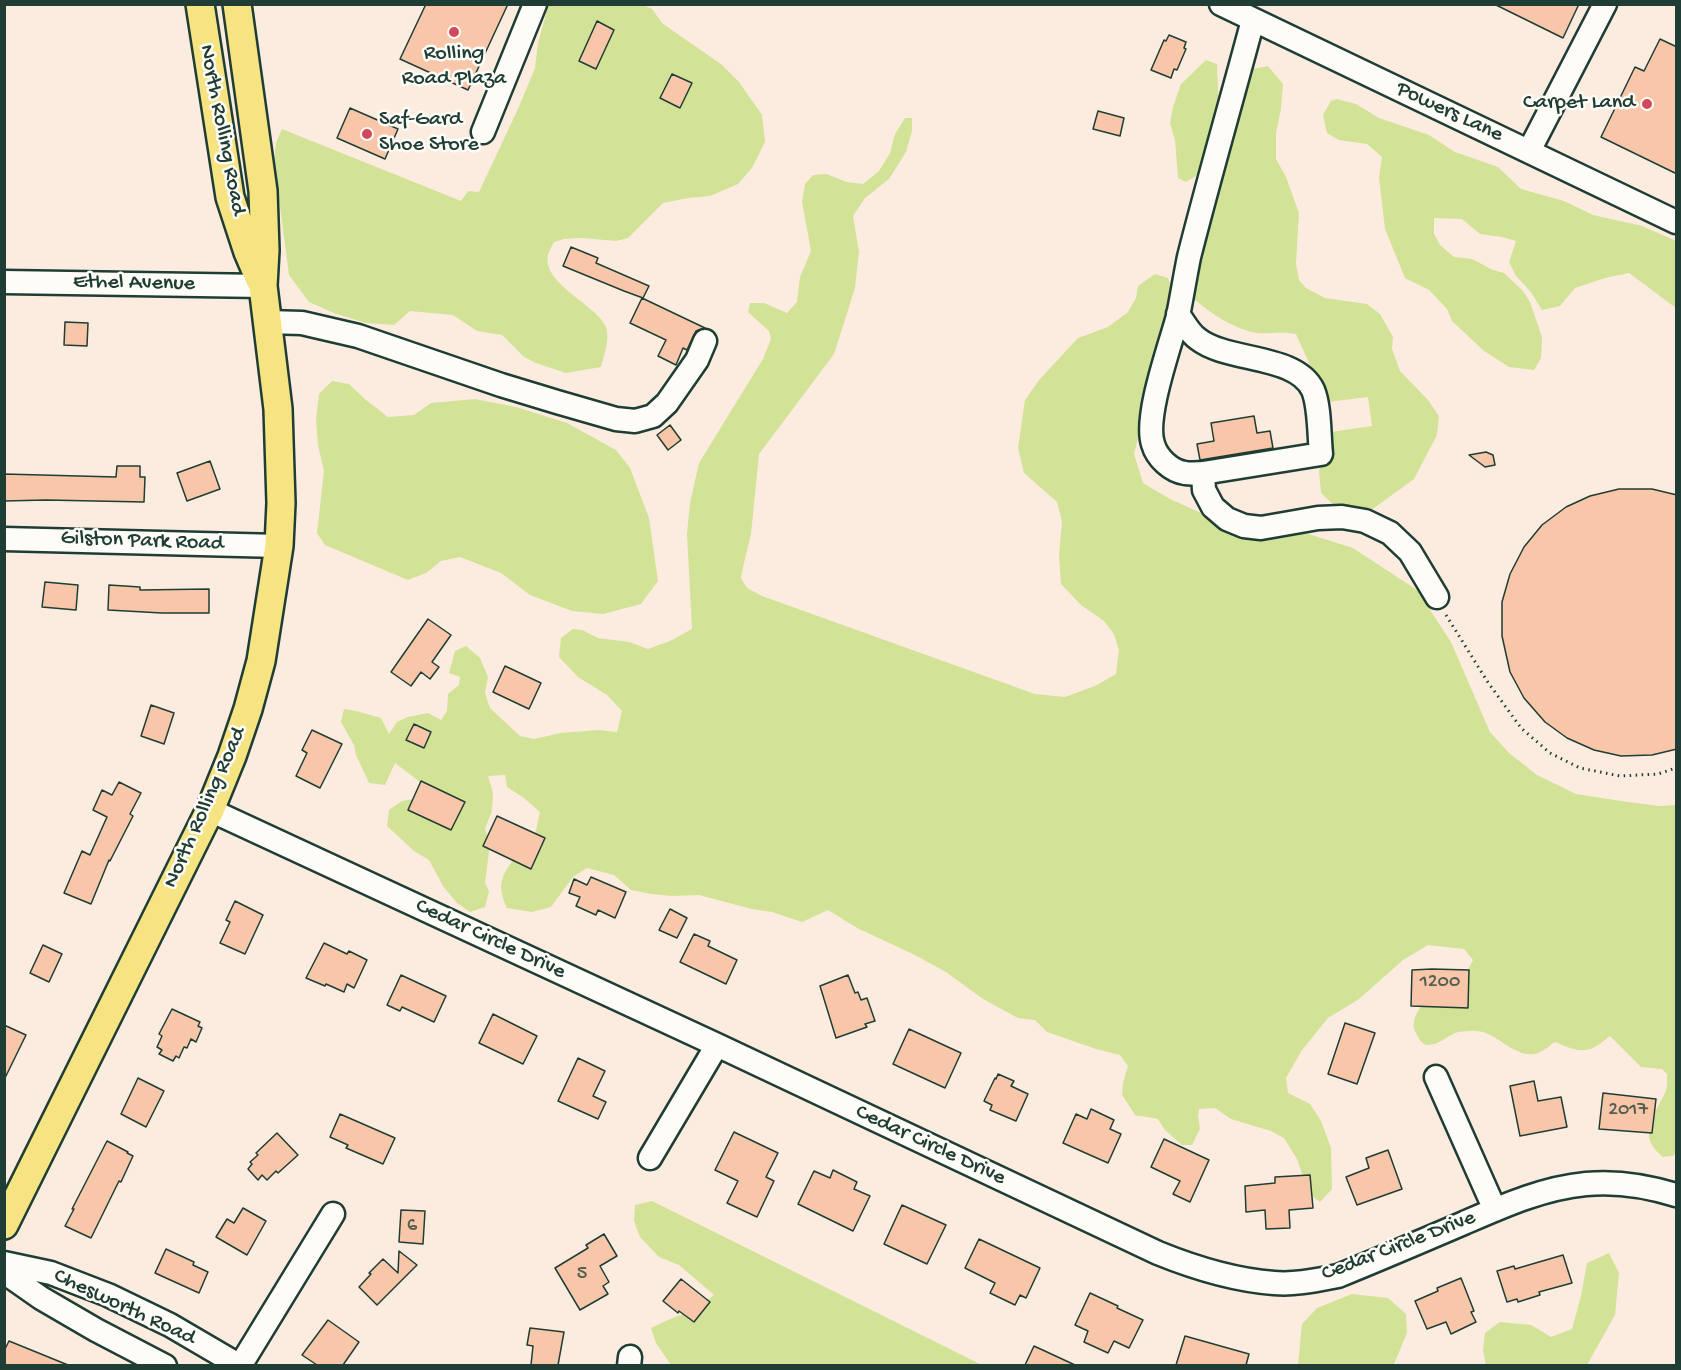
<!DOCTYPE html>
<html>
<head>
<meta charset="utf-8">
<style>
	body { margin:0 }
	#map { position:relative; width:1681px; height:1370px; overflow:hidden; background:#fcecdf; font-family:"Gochi Hand",sans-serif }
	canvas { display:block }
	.frame { position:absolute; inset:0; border:6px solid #1f3d34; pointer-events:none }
</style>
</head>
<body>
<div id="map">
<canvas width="1681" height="1370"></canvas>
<div class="frame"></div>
</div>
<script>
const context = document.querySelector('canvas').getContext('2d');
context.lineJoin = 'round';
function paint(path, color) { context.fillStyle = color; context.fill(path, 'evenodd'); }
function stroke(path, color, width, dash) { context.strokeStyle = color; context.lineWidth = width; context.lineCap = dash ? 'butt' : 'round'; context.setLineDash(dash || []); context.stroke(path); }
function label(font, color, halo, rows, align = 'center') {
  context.font = font + ' "Gochi Hand",sans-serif'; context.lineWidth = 5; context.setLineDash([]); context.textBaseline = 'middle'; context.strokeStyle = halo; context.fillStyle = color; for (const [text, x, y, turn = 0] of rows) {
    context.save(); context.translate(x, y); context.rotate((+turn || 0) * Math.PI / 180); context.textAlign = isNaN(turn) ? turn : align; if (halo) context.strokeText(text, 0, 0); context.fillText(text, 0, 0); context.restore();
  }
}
paint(new Path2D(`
	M549,4h92l11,5 10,14 60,42 17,17 23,33 3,27 -13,26 -14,16 -28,12 -22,2 -25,5 -35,35 -12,3 -34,-3 -18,1 -10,3c-2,4 -5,9 -6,13 -6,28 45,48 57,70 6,12 -1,30 -4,42l-35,6 -30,-10 -12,-6 -22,-22 -25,-4 -24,-16 -43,-4 -16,14 -28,-2 -32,-10 -25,-11 -20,-27 -15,-113 2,-19 6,-14 179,72 7,-10 11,1 39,-83 17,-41 3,-25z
	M1206,60l11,4 2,52 -8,26 -15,34 -10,6 -8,-4 -3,-38 -5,-17 3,-16 8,-23z
	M1268,66l15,18 -2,25 -5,24v26l10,18 13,36 -3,51 3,16 7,8 19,10 42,6 13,10 13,23 -1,12 8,22 28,29 11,16 -2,19 -23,44 -33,24 -16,11 -28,-6 -16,-15 -2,-23 9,-16 3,-22 41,-6 -4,-29 -41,5 -9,-14 -8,-23 -14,-31c-14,-3 -25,0 -38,-1 -25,-3 -53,-24 -71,-40l54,-207 11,-17z
	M1337,99l19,5 23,14 50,17 26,17 43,15 23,22 43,12 29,14 49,11 34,15v67l-47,-35 -24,5 -30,10 -15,18 -18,4 -11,-18 -15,-16 -7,-14 7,-21 -14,-4 -22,-3 -18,-15 -28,-1v16l6,11 14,12 18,2 21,11 11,3 19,18 7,11 12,35 -1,21 -7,12 -25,-3 -25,-16 -32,-30 -5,-12 -18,-19 -24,-12 -20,-49 -6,-52 3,-20 -15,-13 -28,-4 -12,-7 -4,-18 8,-14z
	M905,118h7v13l-6,21 -17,27 -24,19 -12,18 6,36 -4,36 -21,66 -75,100 -8,80 -8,33 -2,11 6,10 15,8 273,98 30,3 30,-11 21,-12 3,-24 -5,-16 -10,-13 -23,-16 -20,-21 -2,-29 3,-33 -5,-20 -33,-29 -6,-25 7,-48 14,-20 39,-42 30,-11 20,-15 8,-14 2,-12 17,-12 13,4 6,17 -40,159 9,29 27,16 49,22 80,10 54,17 64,42 34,52 39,90 19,21 28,22 39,19 52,8 32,4 16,-1v347l-3,4 -10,1c-27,-21 -9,-41 2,-64 3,-6 2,-13 2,-19l-5,-5 -21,-2 -31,-31c-23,19 -29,17 -55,6 -5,3 -10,8 -15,10 -21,11 -43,-20 -63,-21 -6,0 -14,0 -19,1 -10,3 -19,13 -30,13 -6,0 -10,-7 -12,-12 -7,-12 4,-28 14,-35 8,-6 21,-9 30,-13l13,-25 -9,-11 -36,-4 -25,15 -44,39 -31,19 -26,32 -16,28 2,15 22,11 11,17 10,27 1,41 -12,13 -11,-8 -12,-35 -13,-21 -13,-7 -40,-12 -16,-11 -16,1 -1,6 2,14 -8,16h-10l-17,-15 -7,-11 -17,-3h-5l-14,-21 1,-12 5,-17 -8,-11 -24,-6 -49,-17 -12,-12 -17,-2 -35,-19 -37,-27 -33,-18 -54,-25 -31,-19 -26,12 -30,-10 -20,-3 -53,-14 -27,1 -21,-2 -20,-4 -17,-15 -27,-7 -14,9 -22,30 -19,5 -25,-4c-2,-4 -4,-9 -5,-14 -5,-20 15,-41 31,-50l7,-32 -16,-14 -17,-11 -2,-12 -17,1 5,17 -1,18 -7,18 5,15 -5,39 4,8 -4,16 -15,5 -13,-9 -14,-17 -14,-26 -15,-9 -27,-25 2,-16 13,-9 35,-6 -42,-32 -10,22 -16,-2 -13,-28 -2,-10 -13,-23 3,-13 12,2 25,7 8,16 8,-12 11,-5 20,-4 13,7 6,-9 1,-17 11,-9 1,-8 -11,-4 6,-22 11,-5 14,12 8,19 -3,16 5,15 30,28 14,3 27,-6 37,-3 19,2 5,-21 -15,-16 -29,-18 -19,-20 2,-19 12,-9 9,1 16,8 31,4 19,7 22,-8 22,-12 -5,-95 3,-31 9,-40 64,-104 8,-20 -2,-8 -21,-19 2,-9h14l23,10 10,-11 3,-25 11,-26 -9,-49 3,-18 8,-9 13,-1 21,8 16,2 16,-13 11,-18 5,-19z
	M332,381l17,3 17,16 22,17 26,-2 17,-12 44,-4 41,8 51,16 49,27 14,18 19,50 9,63 -17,23 -38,10 -31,-3 -42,-16 -29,-22 -41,-16 -19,4 -15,12 -18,7 -83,-35 -8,-12 7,-62 -6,-26 -2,-26 3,-25z
	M652,1201l330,164h-311l-15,-22 -5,-15 19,-9 26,-10 18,-14 -35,-30 -20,-8 -19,-20 -6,-16 1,-16z
	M1609,1253l10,20 -4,42 -28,50h-101l-3,-15 2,-17 15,-11 31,3 20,12 21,-8 9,-33 6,-33z
	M1352,1294l36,4 18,16 1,19 -13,31 -2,2 -94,-1 4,-41 15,-16z`), '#d2e296');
const building = new Path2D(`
	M426,4h82l-40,86 -68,-31z
	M1494,4h85l-16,34z
	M597,21l17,9 -18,39 -17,-8z
	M1169,35l17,7 -2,6 2,1 -9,21 -3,-1 -3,9 -20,-8 13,-30 2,1z
	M1660,39l17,8v127l-76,-37 34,-70 9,4z
	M672,74l20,9 -12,25 -20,-10z
	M350,108l48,21 -13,30 -48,-21z
	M1098,111l26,7 -4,18 -27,-7z
	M571,247l27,11 -2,5 53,23 -6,12 -19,-7 -61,-25z
	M642,298l63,30 -9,3 -9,19 -4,-2 -7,17 -18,-9 8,-16 -36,-17z
	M65,322l23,1 -1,23 -23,-1z
	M1254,416l3,17 13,-2 3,17 -73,12 -3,-16 17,-3 -3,-18z
	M670,425l11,15 -13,10 -11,-15z
	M1486,452l7,3 2,10 -10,2 -16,-12z
	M210,461l10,28 -33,12 -10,-28z
	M117,466h23v11h5l-1,25 -98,-2 -42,1v-27l112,3z
	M1619,489h33l25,6v254l-25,6 -31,1 -27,-6 -27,-12 -22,-16 -21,-24 -14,-26 -8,-36v-34l8,-28 14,-27 18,-22 24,-18 24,-11z
	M45,582l33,3 -2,25 -34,-3z
	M109,585l31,2v3l69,-1v24h-47l-54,-3z
	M428,619l23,16 -19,27 7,5 -9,12 -9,-7 -10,14 -20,-14z
	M505,666l36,17 -12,26 -36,-17z
	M151,705l23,8 -10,31 -23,-8z
	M414,724l17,8 -7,16 -18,-8z
	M312,730l30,14 -22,44 -24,-12 11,-23 -5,-3z
	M421,781l44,21 -14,28 -43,-20z
	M119,782l22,11 -11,21 3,2 -23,45 -1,-1 -18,44 -27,-11 18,-42 8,4 17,-38 -14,-7 9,-20 10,5z
	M497,816l48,22 -14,31 -48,-23z
	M591,877l35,15 -11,26 -17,-8 -2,5 -20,-9 4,-9 -11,-4 5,-14 13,6z
	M235,901l28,14 -18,39 -25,-11 10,-21 -4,-2z
	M670,909l17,9 -10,20 -18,-8z
	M694,934l16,7 -2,5 29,14 -11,24 -46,-22z
	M324,943l23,11 2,-3 18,9 -13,28 -7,-4 -3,8 -18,-8 -1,2 -19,-8z
	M43,945l19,9 -13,28 -19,-9z
	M1432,969l37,1 -1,38 -57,-2 1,-36z
	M401,975l45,21 -12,26 -32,-15 -2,4 -13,-6z
	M848,975l7,18 3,-1 3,8 6,-2 8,23 -10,3 2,3 -31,11 -16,-52z
	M172,1009l28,13 -2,4 4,2 -6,14 -5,-3 -4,9 -3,-1 -5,11 -3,-2 -3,5 -14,-7 3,-4 -5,-3 5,-11 -3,-2z
	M493,1014l44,22 -14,28 -44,-21z
	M1345,1023l30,10 -18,51 -29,-10z
	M4,1025l22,10 -22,45z
	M909,1029l52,24 -16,35 -52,-24z
	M578,1058l27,13 -12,25 13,6 -8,17 -40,-18z
	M998,1074l16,7 -3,5 17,8 -12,27 -26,-11 2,-5 -8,-4 11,-23 1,1z
	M138,1078l26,13 -18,36 -25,-13z
	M1534,1081l4,20 23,-4 6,30 -47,9 -10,-50z
	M1603,1093l53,6 -4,34 -53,-4z
	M1091,1109l23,11 -4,9 11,5 -13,29 -45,-20 13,-29 11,5z
	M340,1114l55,24 -12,26 -37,-16 2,-3 -18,-8z
	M734,1132l44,21 -12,24 8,4 -17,36 -30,-14 11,-22 -23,-11z
	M277,1133l21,22 -20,18 -2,-2 -9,9 -5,-5 -4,5 -10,-11 4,-5 -2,-2 8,-7 -2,-2z
	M1164,1139l45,21 -19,42 -17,-8 7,-13 -29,-14z
	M107,1141l21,11 -1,1 6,3 -12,26 -2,-1 -28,57 -26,-12 9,-17h-2z
	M1388,1150l14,39 -45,16 -11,-28 23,-9 -3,-10z
	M833,1170l24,12 -3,7 16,7 -17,35 -55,-27 16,-33 16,7z
	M1310,1175l3,33 -24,2 1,18 -24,1 -1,-19 -19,2 -1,-26 30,-3v-6z
	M902,1205l44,20 -19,39 -43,-20z
	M243,1208l23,13 -19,34 -31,-18 11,-18 7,4z
	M401,1210l24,1 -2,33 -24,-2z
	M604,1234l13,22 -17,10 9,16 -6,4 5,8 -28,16 -25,-42 33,-20 -2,-3z
	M979,1239l61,29 -14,30 -6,-3 -5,10 -25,-12 5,-10 -30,-15z
	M166,1249l28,13 -1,3 15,7 -9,21 -44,-20z
	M399,1251l18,14 -40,40 -18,-18 12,-13 -2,-1 14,-14 15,14z
	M1563,1255l9,28 -33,9 1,3 -22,7 -1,-3 -10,3 -10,-31 17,-5 1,3z
	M1461,1278l13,33 -3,1 5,10 -25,12 -5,-12 -19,7 -12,-28 23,-10 -1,-3z
	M681,1279l29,23 -16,20 -15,-11 -1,2 -15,-12z
	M1090,1293l28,13 -1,2 26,12 -14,28 -15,-7 -6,12 -24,-11 4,-11 -13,-6z
	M328,1320l31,22 -16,23h-26l-15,-10z
	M530,1328l34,4 -6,33h-27l2,-19 -6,-1z
	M1185,1336l64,18 -3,11h-70z
	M9,1341l59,24h-64v-14z
	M1034,1346l41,19h-50z`);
paint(building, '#f8c6a8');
stroke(building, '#1f3d34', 1.5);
const minor = new Path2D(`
	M1221,4l455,218
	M483,132l52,-128
	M1529,151l76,-147
	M4,282l259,4
	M1178,314c6,8 12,20 20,25 29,23 98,15 115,51 7,17 6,45 8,64l-118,19c-5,0 -12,1 -18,0 -14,-2 -28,-15 -32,-29 -9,-27 17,-98 25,-128 4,-20 7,-39 11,-59 20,-79 43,-158 64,-237
	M267,322l35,1 56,13 143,49 56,17 59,17 19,2 18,-5 14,-13 30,-43 8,-19
	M1203,473l1,17 9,17 14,12 17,7 17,2 57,-10 24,-1 23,4 25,12 20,19 27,45
	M4,539l275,7
	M210,810l507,235 441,208c37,15 75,27 116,30 21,2 43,-3 64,-7 42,-17 84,-35 126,-53 39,-17 79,-35 122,-39 31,-3 61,2 90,11
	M1436,1077l59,133
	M650,1158l67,-113
	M4,1263l47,10 57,22 62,30 70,41
	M4,1272l37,26 55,32 69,36
	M240,1366l93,-152
	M629,1366l1,-9`);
const major = new Path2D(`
	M200,4l30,193 18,55 12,28
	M4,1225l206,-415 22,-54 16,-47 13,-48 18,-115 2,-43 -3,-94 -15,-123 2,-36 -2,-59 -26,-187`);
stroke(minor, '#1f3d34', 27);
stroke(major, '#1f3d34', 32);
stroke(new Path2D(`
	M1446,615l41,66 34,47 29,25 30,15 40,8 38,-2 18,-6`), '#1f3d34', 3, [1.5, 4.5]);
stroke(minor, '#fdfcf7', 22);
stroke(major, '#f6e381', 27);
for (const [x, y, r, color] of [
	[454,32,6,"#d1495b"],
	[1647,104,6,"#d1495b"],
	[367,134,6,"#d1495b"]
]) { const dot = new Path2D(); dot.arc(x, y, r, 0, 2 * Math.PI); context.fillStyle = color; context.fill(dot); stroke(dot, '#fdfcf7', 2); }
label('20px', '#555f51', null, [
	["1200",1440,983],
	["2017",1628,1111],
	["6",412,1227],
	["5",582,1275]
]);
label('22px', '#1f3d34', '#fdfcf7', [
	["Rolling",454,55],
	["Road Plaza",454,80],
	["Carpet Land",1635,104,"right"],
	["Saf-Gard",379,121,"left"],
	["Shoe Store",379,146,"left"]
]);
label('22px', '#1f3d34', '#fdfcf7', [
	["Powers Lane",1449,113,25],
	["North Rolling Road",221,130,79],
	["Ethel Avenue",134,284,1],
	["Gilston Park Road",142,542,2],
	["North Rolling Road",206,808,-66],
	["Cedar Circle Drive",490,940,25],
	["Cedar Circle Drive",930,1146,25],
	["Cedar Circle Drive",1399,1247,-21],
	["Chesworth Road",124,1308,25]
]);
</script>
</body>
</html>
